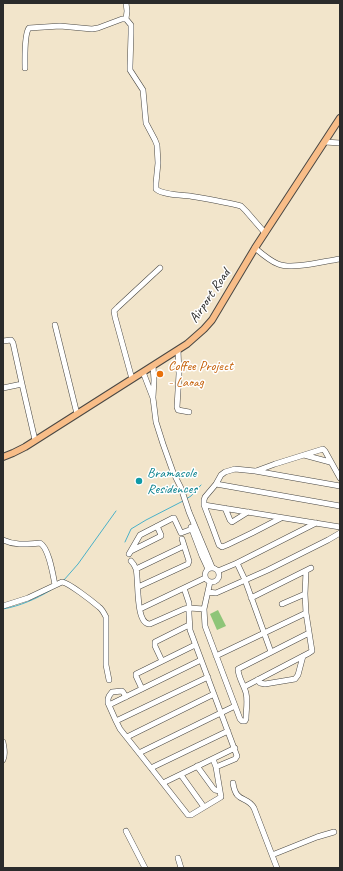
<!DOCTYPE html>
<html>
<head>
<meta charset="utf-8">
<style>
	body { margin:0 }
	#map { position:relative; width:343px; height:871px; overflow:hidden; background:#f2e5cb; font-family:Caveat,sans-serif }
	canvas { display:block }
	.frame { position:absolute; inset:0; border:4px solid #2b2b2b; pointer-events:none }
</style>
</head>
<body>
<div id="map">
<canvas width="343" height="871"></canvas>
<div class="frame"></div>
</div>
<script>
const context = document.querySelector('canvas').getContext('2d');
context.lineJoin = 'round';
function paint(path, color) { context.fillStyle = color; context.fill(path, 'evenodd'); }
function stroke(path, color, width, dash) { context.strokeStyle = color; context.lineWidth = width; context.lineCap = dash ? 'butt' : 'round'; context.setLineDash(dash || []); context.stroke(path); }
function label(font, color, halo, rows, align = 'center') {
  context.font = font + ' Caveat,sans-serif'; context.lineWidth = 3; context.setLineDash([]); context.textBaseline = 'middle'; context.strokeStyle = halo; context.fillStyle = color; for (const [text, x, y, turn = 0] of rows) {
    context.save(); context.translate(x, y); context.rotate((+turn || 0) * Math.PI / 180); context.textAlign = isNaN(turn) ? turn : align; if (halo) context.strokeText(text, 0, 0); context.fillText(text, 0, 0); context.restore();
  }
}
paint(new Path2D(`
	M218,610l8,16 -9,4 -7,-16z`), '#8ec578');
stroke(new Path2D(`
	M186,499l5,-3 10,-11
	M125,542l6,-13 15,-9 37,-19
	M64,580l14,-16 38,-53
	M3,609c17,-3 33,-10 48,-19`), '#49b0c8', 1);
const minor = new Path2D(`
	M126,3l1,8 -1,8 5,6v9l-1,32v4l13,20 3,33 9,17 2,5 1,18 -2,20v6c7,6 25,6 34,7 17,3 35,6 51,10l5,5 19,22
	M25,68c0,-9 -1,-34 4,-40l31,-2 32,3 6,-1 24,-9h4
	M325,142l15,1
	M255,248c7,6 15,13 23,16 14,6 46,-3 62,-5
	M55,325l22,89
	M3,341l8,-1 2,3 9,41 13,56
	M178,350l1,24 -2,33 1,3 11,2
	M153,366l1,14 -1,17
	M143,372l10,26 3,24 7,22 10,28 8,16 8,24 23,55
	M132,379l-17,-62 -1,-6 4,-4 42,-39
	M3,388l19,-4
	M304,455l26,7
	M256,471l19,-7 48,-15 2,2 15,27
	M216,484l124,22
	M204,505l136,22
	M225,508l5,12 2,2 16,-10
	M281,518l-29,15 -25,12 -5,2 -3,-2 -7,-19 -8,-21v-5l1,-3 11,-13 5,-9 4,-3 10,-3 20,2 85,15
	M191,527l11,29 6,13
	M3,540c13,6 24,4 37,3 9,5 13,32 15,42
	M131,551l30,-15v-1l-4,-9
	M129,554l11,-19 33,-17h1l7,15 11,-4
	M131,561c2,2 4,5 5,8 3,11 -1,56 14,55l34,-15 5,-1 15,1
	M237,563l8,17 26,72
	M205 575a7 7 0 1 1 14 0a7 7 0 1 1-14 0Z
	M136,569l48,-23
	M218,571l19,-8 79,-40
	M210,582l-6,27 1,17 35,93 2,2h3l1,-2c0,-9 2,-18 0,-26 -2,-8 -8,-16 -8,-24l71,-36
	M138,587l50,-23 1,-3 -7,-22
	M184,588l5,15v11l1,16 47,126 -2,3 -19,8
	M208,592l8,1 52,-23 60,-30 12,-7
	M251,598l60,-30
	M282,604l23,-10
	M3,606l25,-8 34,-16c7,1 30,19 37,25 3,2 5,6 7,10v48l3,15
	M140,609l65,-31
	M216,656l90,-43
	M162,661l-7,-15v-4l34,-17
	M257,680l3,3 5,1 30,-5 3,-4 5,-19
	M244,687l65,-34 3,-2 -6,-38 -1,-19 1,-23
	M142,689l-6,-13v-2l59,-29
	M126,697l-3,-5 -1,-1 -10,1 -3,4 -1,3v4l8,18 4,8 31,39 37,47h3l30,-18 -5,-30 -3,-8
	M109,705l92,-45
	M116,721l92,-44
	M127,737l87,-43
	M3,742c1,6 3,12 0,18
	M139,753l96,-47
	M197,766l16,22 2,2 5,1
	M151,768l77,-37
	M181,775l23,32
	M163,783l72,-35
	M233,783c3,21 14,12 21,25l23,60
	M126,831l19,37
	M272,855l45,-18 17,-5
	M178,858l3,10`);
const major = new Path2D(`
	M3,457l10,-4 12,-6 162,-103 17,-15 8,-9 43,-72 85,-130`);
stroke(minor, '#494743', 6);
stroke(major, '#494743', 8);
stroke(minor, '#fff', 5);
stroke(major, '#f8bd88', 6);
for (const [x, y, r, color] of [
	[160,374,4,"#e8710a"],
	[139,481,4,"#0f9aa8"]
]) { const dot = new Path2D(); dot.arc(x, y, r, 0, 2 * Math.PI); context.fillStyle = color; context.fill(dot); stroke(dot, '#fff', 1.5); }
label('14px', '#2b2b2b', '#fff', [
	["Airport Road",210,296,-56]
]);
label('14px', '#c56008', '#fff', [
	["Coffee Project",168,366],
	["- Laoag",168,382]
], 'left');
label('14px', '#0d838f', '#fff', [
	["Bramasole",147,473],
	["Residences",147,489]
], 'left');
</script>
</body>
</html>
